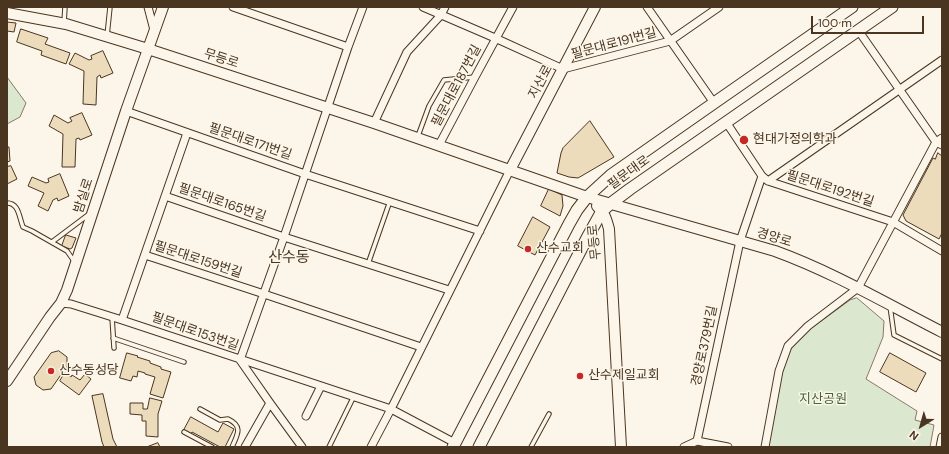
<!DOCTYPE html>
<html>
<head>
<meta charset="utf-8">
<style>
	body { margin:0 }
	#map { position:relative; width:949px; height:454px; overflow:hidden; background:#fbf6e9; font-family:"DM Sans",sans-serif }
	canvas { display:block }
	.frame { position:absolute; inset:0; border:8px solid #4a3520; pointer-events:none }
	.north { position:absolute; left:901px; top:406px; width:40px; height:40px; -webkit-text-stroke:3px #fbf6e9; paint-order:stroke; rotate:217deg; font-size:11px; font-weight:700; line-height:16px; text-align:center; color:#4a3520 }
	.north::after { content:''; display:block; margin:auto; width:14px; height:18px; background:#4a3520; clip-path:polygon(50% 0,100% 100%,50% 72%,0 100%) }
	.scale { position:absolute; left:811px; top:16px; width:113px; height:18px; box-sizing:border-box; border:2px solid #4a3520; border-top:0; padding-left:5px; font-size:12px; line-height:14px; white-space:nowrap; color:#4a3520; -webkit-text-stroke:3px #fbf6e9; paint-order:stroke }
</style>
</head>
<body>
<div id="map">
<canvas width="949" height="454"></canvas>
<div class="frame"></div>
<div class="north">N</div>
<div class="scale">100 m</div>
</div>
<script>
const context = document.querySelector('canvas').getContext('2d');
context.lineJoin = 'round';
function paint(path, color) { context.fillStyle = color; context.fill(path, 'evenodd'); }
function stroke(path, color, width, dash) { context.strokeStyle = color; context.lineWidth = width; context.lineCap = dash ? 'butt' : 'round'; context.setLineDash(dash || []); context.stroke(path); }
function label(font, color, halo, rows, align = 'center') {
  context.font = font + ' "DM Sans","Noto Sans KR",sans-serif'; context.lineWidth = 3; context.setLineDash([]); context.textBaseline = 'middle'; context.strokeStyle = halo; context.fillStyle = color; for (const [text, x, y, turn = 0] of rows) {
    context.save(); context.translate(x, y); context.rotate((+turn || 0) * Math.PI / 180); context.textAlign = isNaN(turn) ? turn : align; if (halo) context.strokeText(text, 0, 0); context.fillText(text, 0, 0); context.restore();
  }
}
const green = new Path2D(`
	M7,77l19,26 -6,14 -13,7z
	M857,298l27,23 -1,16 -17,42 51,32 -2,9 19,5 -4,22h-161v-12l8,-41 7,-28 8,-20 10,-11 48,-35z`);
paint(green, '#dce7d0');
stroke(green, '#887966', 1);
const building = new Path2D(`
	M7,22l9,1 -2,9 -7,-1z
	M21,29l27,9 -3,6 25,9 -4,11 -25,-9 1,-4 -25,-9z
	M103,51l10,22 -12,5 -1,-3 -3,2 -1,28 -13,-1 1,-33 -15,-7 6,-11 14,7 3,-1 -1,-3z
	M82,113l10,22 -12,5 -1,-2 -3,1 -1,28h-13l1,-33 -14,-8 5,-11 14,8 4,-2 -2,-3z
	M590,121l24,36 -36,21 -9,-1 -12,-4 4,-20 2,-5z
	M7,147h2l1,14 -3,1z
	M938,153l4,3v77l-3,6 -33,-18 -3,-6 30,-57 2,1z
	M11,166l6,13 -10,5v-17z
	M60,174l9,22 -11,5 -1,-3 -4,2 -5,11 -10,-5 6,-13 -16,-7 4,-9 14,6 3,-1 -1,-3z
	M549,189l13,6 1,11 -3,10 -19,-10z
	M533,217l17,10 -15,28 -17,-9z
	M66,235l10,3 -4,10 -2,1 -8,-3z
	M59,351l8,6v9l-16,23 -8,1 -7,-5 -2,-8 17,-24z
	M127,353l11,3 -1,1 13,4v2l11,4v2l10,3 -8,26 -13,-4 5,-17 -10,-3v-1l-7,-2 -1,6 -4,-1 -2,5 -11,-3z
	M890,353l36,20 -10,19 -36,-20z
	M65,373l6,4 1,-2 8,5 5,-6 6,5 -12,16 -19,-14z
	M103,394l10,45 4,8h-13l-2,-5 -10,-46z
	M150,398l12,3 -4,13v23l-12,-1v-15h-4v-6l-12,-1v-11h13v6h4z
	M191,417l27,15 5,-9 11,6 -9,18h-5l-28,-15 -1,2 -7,-4z
	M158,443l2,4h-13z`);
paint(building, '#ecdcbc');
stroke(building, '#4a3520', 1);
const lane = new Path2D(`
	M64,23l1,-16
	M107,36l3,-29
	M418,136l11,-30 15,-26 31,-3
	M7,203c12,0 12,14 16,24l9,4 35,20 7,10
	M52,242l36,-27
	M368,264l22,-63
	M890,306l4,29 48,24
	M112,317l2,31
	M113,338l71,24
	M200,409l20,11 8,-1c15,7 10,15 4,28
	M184,432l28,15
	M329,447l25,-51
	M531,447l18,-33`);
const street = new Path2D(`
	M148,7l6,23
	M233,7l115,40
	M423,7l72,31 68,31 107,-28 49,-34
	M647,7l67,96
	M858,30l78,112 6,3
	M126,111l179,63 175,57
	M726,122l36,54 6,5 125,41 49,29
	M374,123l33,-71 34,-37 4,-8
	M439,145l36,-68 38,-70
	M768,181l174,-121
	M165,196l119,41 165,53
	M145,255l119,39 157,53
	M61,303l10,1 51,16 269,89 64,34
	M122,320l65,-187
	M306,416l15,-30
	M697,441l43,-200 22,-65
	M697,441l31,6
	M245,447l25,-44
	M302,447l-32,-44 -30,-43 44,-123 64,-190 15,-40
	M371,447l20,-38 119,-239
	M684,447l13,-6
	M765,447l14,-76 9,-25 20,-20 50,-38 78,-146 6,-4
	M940,447l2,-10`);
const secondary = new Path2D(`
	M7,13l59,11 82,25 226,74 213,74 188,54c58,21 112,53 167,81
	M510,170l85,-163
	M597,206c8,8 9,12 12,23l12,218
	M7,381l43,-64 11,-14 6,-13 59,-179 37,-104`);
const primary = new Path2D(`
	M453,447l116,-223 8,-14 10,-13 24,-22 103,-72 138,-96
	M479,447l108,-209 15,-27 8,-7 20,-15 262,-182`);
stroke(lane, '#4a3520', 5.5);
stroke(street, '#4a3520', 9);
stroke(secondary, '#4a3520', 12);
stroke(primary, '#4a3520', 13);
stroke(lane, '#fbf6e9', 3.5);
stroke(street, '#fbf6e9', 7);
stroke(secondary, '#fbf6e9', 10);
stroke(primary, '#fbf6e9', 11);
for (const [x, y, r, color] of [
	[744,140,5,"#c62828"],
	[528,249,4,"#c62828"],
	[51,371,4,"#c62828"],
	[580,376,4,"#c62828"]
]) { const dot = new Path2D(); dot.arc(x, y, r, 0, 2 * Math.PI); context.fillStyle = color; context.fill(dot); stroke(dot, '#fbf6e9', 1.5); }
label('13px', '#4a3520', '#fbf6e9', [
	["필문대로191번길",614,44,-15],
	["무등로",221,59,18],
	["지산로",541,82,-62],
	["필문대로187번길",457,86,-62],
	["필문대로171번길",250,142,19],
	["필문대로",629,173,-36],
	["필문대로192번길",830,189,18],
	["밤실로",84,196,-72],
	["필문대로165번길",222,203,19],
	["경양로",774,238,17],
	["무등로",595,242,-96],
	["필문대로159번길",198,260,18],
	["필문대로153번길",195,332,19],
	["경양로379번길",705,346,-78]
]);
label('13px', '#4a3520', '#fbf6e9', [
	["현대가정의학과",753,140],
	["산수교회",536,249],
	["산수동성당",59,371],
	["산수제일교회",588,376]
], 'left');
label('13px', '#436837', '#fbf6e9', [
	["지산공원",823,400]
]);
label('15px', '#4a3520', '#fbf6e9', [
	["산수동",289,258]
]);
</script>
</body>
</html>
